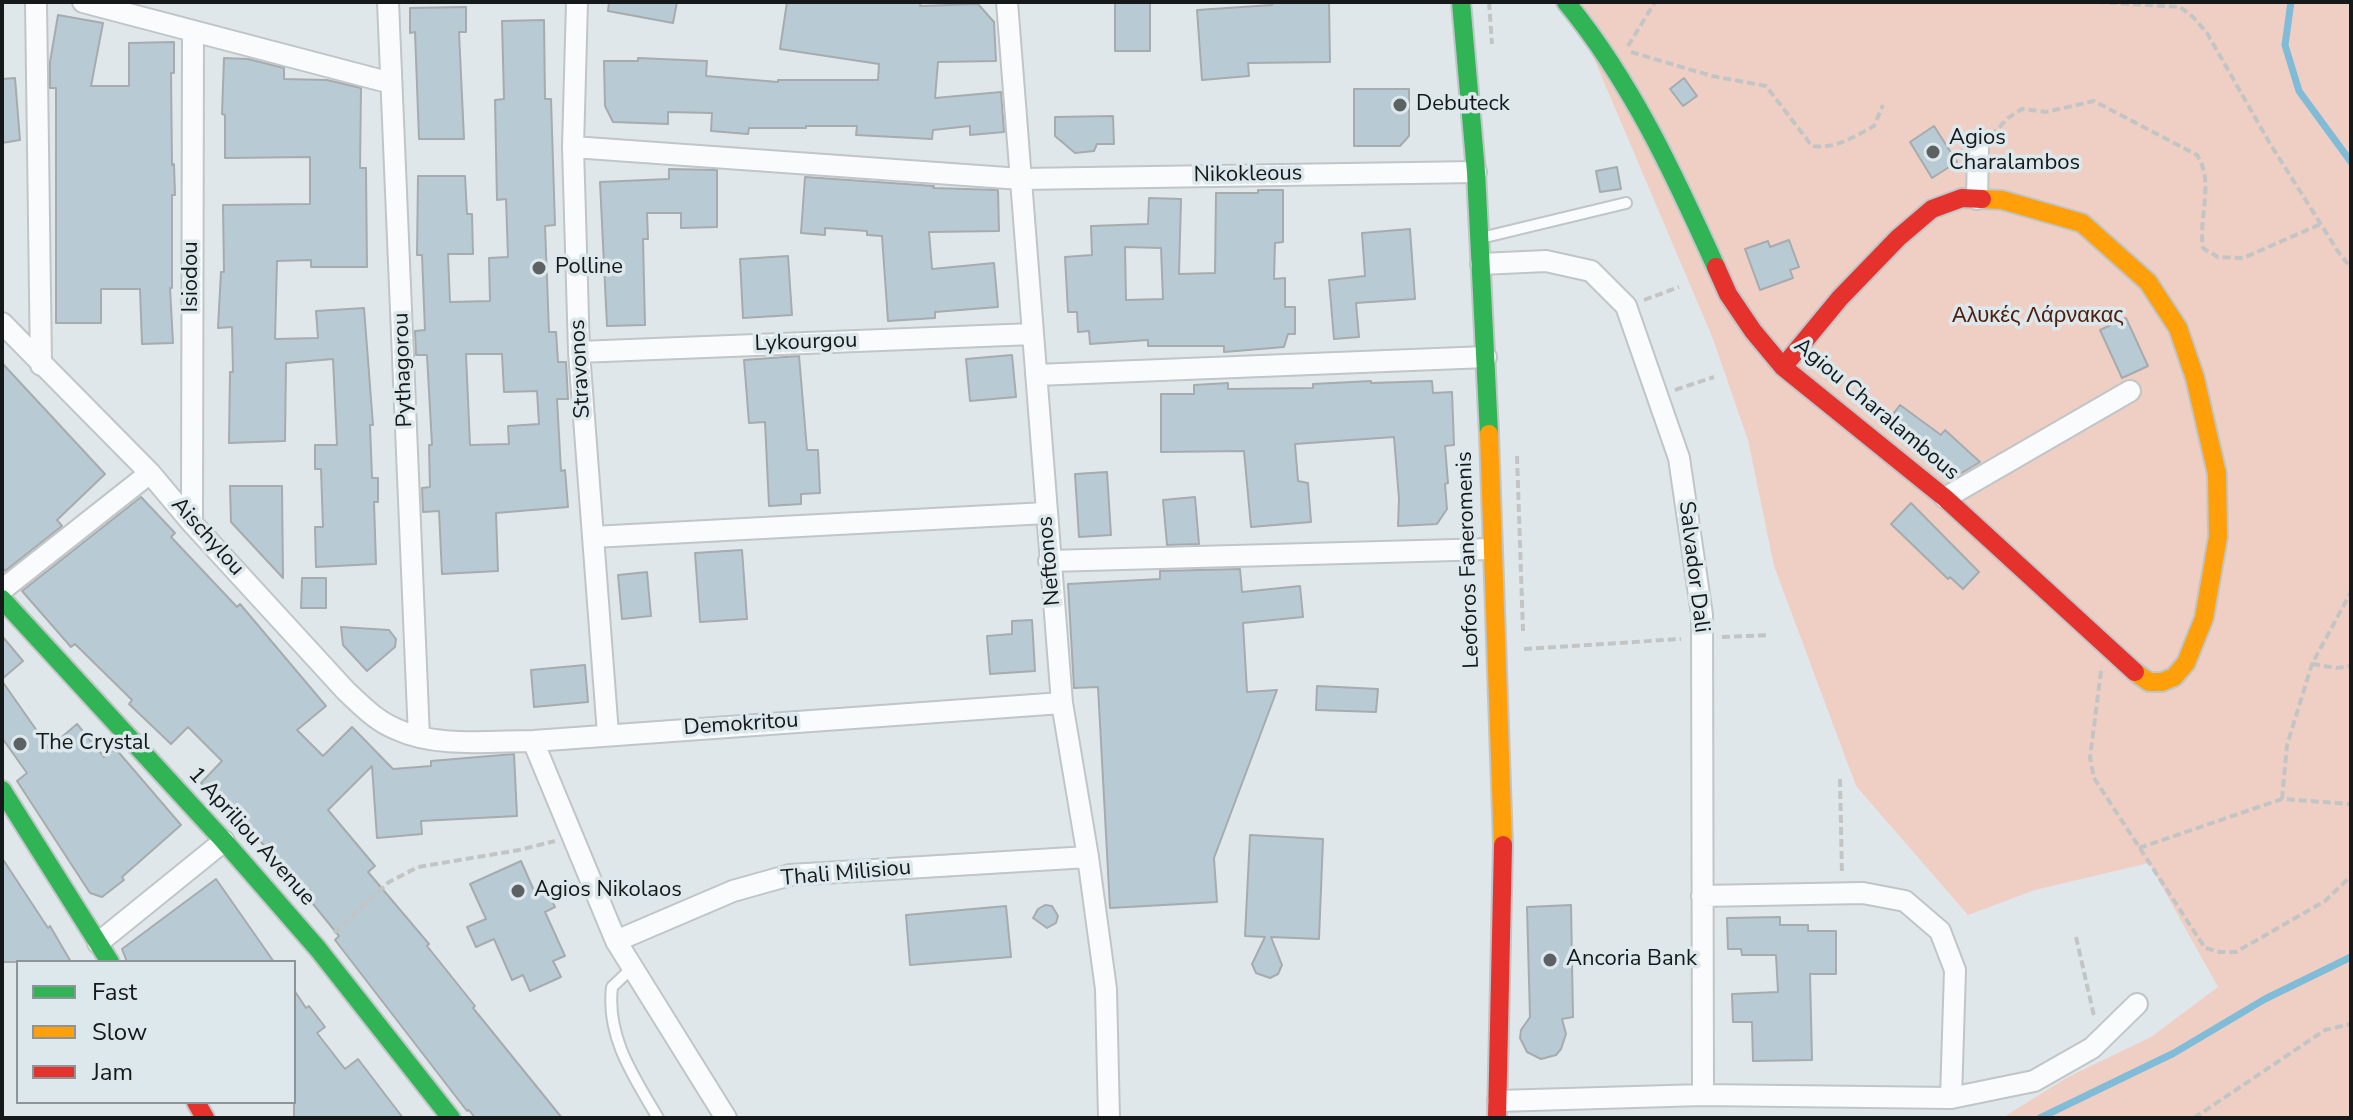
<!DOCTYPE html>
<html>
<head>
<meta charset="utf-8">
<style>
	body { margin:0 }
	#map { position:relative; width:2353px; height:1120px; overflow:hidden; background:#e0e7ea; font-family:"Nunito Sans",sans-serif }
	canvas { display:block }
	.frame { position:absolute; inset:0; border:4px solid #15191a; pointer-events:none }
	.legend { position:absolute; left:16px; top:960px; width:280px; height:144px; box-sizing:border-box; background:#dde8ed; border:2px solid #8d9599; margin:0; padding:10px 14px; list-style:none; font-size:24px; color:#15191a }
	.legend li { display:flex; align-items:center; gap:16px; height:40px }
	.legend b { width:40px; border:2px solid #8d9599 }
</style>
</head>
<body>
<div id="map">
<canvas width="2353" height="1120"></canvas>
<div class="frame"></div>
<ul class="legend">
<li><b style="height:10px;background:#30b455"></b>Fast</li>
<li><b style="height:10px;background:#ff9f0a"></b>Slow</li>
<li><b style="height:10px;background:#e5322d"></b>Jam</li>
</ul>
</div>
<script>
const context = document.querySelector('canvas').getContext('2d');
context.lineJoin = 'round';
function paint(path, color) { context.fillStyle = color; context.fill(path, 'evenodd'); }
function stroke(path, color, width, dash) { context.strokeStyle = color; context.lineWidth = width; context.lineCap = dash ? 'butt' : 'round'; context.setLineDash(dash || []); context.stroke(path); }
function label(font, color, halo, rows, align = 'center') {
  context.font = font + ' "Nunito Sans",sans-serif'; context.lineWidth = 7; context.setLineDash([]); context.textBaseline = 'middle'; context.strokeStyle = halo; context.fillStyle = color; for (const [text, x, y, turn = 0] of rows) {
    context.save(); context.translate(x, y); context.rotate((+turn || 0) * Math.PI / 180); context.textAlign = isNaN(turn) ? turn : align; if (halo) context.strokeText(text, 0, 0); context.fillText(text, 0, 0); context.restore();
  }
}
paint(new Path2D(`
	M1570,2h781v1116h-349l66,-41 83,-40 67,-50 -69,-124 -114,27 -67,25 -112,-129 -82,-220 -26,-126 -35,-101z`), '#efcfc4');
stroke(new Path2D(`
	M2291,2l-6,43 14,46 52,71
	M2040,1118l134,-65 91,-54 86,-42`), '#80bbd7', 7);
const building = new Path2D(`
	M609,2h68l-4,21 -65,-12z
	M787,2h134l-1,4 58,-2 16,18 2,39 -58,1 -3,36 66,-6 3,40 -34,3v-9l-37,4 -1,9 -76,-4 1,-9h-51v2h-57l-1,6 -37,-3 1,-18 -44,-1v12l-55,-2 -8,-16 -1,-45h34v-3l69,3 -1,15 72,6v-2h100l1,-16 -99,-15z
	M1115,2h35v49h-35z
	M1272,2h57l1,60 -82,1 1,13 -47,4 -5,-70 75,-5z
	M466,7v25h-7l5,107h-45l-4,-107 -5,1v-25z
	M58,15l45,8 -12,63h38v-43l45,-1v31h-3l1,92 2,-1 1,31h-3v93h-2l3,55 -31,1 -2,-55h-39v34h-45v-235h-6v-26z
	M544,20l1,79h6l4,126 -10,1 4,106h7l2,30h8l2,37h-11l4,72 4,-1 3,37 -72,6 2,58 -56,3 -3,-63 -16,1 -1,-24 8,-1 -1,-42h3l-5,-90h-11l-1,-24 10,-1 -3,-75h-5l1,-79h47l2,38h5l1,40h-25l2,48 40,-1 -1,-43 19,-1 -2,-58 -9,1 -2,-100 9,-1 -2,-78zM466,354h36l2,38 33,-1 2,33 -31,2 1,18 -39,1z
	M224,58l24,1 36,9v11l43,1 34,8 -1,80h6l1,99h-56v-7l-34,1 -2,78 43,-1 -2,-27 48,-3 9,117h-3l2,53h6v24h-4l2,62 -60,3 -1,-40h8l-2,-58h-6v-24h22l-4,-86 -47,4 -1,78 -56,2 1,-71h3l-1,-45 -14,1 3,-56h3l-1,-67 87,-1v-47l-85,1v-43l-3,-1z
	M15,78l5,62 -18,3v-64z
	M1684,78l13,18 -14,10 -13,-17z
	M1354,89h55v47l-9,10h-46z
	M1113,116l1,28h-17l-3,7 -19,2 -20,-17v-19z
	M1934,126l23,36 -25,16 -22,-36z
	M1617,167l4,22 -21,3 -4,-21z
	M669,169l48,1v57l-36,1v-15h-34l1,26h-5l2,86 -38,1 -7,-144 69,-3z
	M805,177l129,9 -1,2 65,2 1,41 -70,1 3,37 62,-6 4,44 -63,5v6l-47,3 -6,-85 -15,-1v-4l-42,-3v7l-24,-2z
	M1258,190h25v52l-8,1 -1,36 11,-1v29h10v27h-7l-4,13 -60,5v-6h-76v-6l-58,4 -1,-13 -11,1 -1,-20h-9l-3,-55 27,-2 -1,-29 57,-2 1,-26 32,1 -2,75 36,-1 1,-80h42zM1125,247l36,1 2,51 -37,1z
	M1410,229l5,70 -59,4 3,34 -25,2 -5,-59 36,-4 -3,-43z
	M1789,240l10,27 -9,3 3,8 -33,12 -15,-41 23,-8 2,6z
	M788,256l4,59 -49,3 -3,-59z
	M2126,318l22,48 -26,12 -22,-48z
	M1012,355l4,42 -46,4 -4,-42z
	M799,356l8,94h11l2,43 -19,1v10l-32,2 -4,-84 -16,1 -5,-63z
	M2,363l103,111 -48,46 5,6 -57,45 -3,-4z
	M1371,381v2l61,-2 1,12 19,-1 2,53 -9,1 3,37 -3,1 2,25 -10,15 -39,2 1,-27 -5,-62 -99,7 3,37 10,2 3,39 -60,5 -7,-76 -83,1v-58h33v-9l34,-2v6l85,-1v-4z
	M1900,405l41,30 4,-5 35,32 -27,16 -28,-25 5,-5 -40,-30z
	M1107,472l4,63 -32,2 -4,-63z
	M230,486h52l1,92 -52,-56z
	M141,497l34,36 -4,4 66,70 3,-3 86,102 -29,24 26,26 29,-29 41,42 38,-3v-5l83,-7 3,62 -96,5 1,13 -45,4 -5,-72 -44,44 47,56 -7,6 61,72 -2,2 48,60 -2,2 89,110h-87l-6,-8 -2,1 -132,-171 4,-4 -64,-79 -56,-59 -2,2 -16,-17 21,-22 -34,-34 -17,17 -42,-40 3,-4 -57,-56 -4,3 -49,-56z
	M1195,497l4,47 -32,1 -4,-45z
	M1911,503l68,69 -16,17 -13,-12 -2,2 -57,-55z
	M742,550l5,69 -47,3 -5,-69z
	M1240,569l2,23 58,-6 3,31 -60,6 4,69 30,-2 -63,168 3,44 -107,6 -12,-221 -24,1 -6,-104 92,-5v-8z
	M647,572l4,44 -29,3 -4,-44z
	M302,578h24v30h-25z
	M1032,620l3,51 -45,3 -3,-38 25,-2v-13z
	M341,627l48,3 7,9 -1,8 -28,24 -24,-26z
	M2,636l21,25 -21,18z
	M585,665l3,37 -54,5 -3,-37z
	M2,681l47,67 28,-24 27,33 11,-9 66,77 -59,52 2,3 -22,17 -12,-4 -73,-112 10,-8 -25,-35z
	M1317,686l61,3 -2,23 -60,-2z
	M1250,835l73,4 -4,100 -48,-2 11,28 -4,9 -8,4 -14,-5 -4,-9 13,-27 -20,-1z
	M2,858l46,70 2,-2 21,36h-69z
	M521,861l14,32 11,-5 9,19 -10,5 20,44 -12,5 8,16 -31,14 -7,-16 -11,5 -18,-41 -18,8 -9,-20 19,-8 -16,-35z
	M216,879l58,83h-147l-5,-13z
	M1045,905l7,1 6,10 -2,7 -9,5 -14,-10 5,-9z
	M1571,905l2,112 -11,2 4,15 -5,15 -5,6 -15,4 -14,-7 -7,-14 1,-8 9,-13 -3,-110z
	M1006,906l5,51 -101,8 -4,-50z
	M1780,917v8h28v6h28v43h-26l2,86 -59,1 -1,-39h-19l-1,-28 46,-2 -2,-37h-34l-1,-6h-13l-1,-31z
	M294,990l12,18 3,-2 16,21 -8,6 28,36 13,-10 45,59h-109z`);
paint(building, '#b8cad3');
stroke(building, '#a6abae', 2);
const lane = new Path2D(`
	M1481,238l145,-35
	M633,967l-21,20c-6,50 22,90 46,131`);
const street = new Path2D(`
	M36,2l5,363
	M83,2l308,81
	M388,2l31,735
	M577,2l-4,145 6,205 29,382
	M1007,2l55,701 26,154 18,132 3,129
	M573,147l448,32 455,-7
	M1977,199l1,-51
	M1481,264l65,-3 45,10 35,35 53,152 23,157 1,480
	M2,323l148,150 42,50 154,168c15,14 30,30 50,38 40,19 94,12 137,12l529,-38
	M579,352l454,-18
	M1036,375l450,-18
	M1945,498l185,-107
	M192,523l1,-492
	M593,537l453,-24
	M1049,561l443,-12
	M2,590l148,-117
	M533,741l83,200 110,177
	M1702,896l161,-3 42,8 35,30 15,39 -4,128
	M616,941l117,-50 57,-16 298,-18
	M98,943l126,-102
	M1498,1101l205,-6 248,3 83,-17 58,-33 45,-44`);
const fast = new Path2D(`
	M1461,2l15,170 13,262
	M1566,2c65,79 108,172 150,265
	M2,599l222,242 94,108 133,169
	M2,790l108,172`);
const slow = new Path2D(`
	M1982,199l20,1 80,23 66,59 30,46 17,50 22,96 1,63 -14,81 -18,45 -12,14 -12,5h-13l-14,-10
	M1489,434l14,411`);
const jam = new Path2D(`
	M1716,267l12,27 25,37 30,36 162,131 190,174
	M1783,367l57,-69 58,-60 34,-29 30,-11 20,1
	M196,1102l9,16
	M1497,1118l6,-273`);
stroke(lane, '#c0c5c7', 14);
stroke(street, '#c0c5c7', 24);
stroke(fast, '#c0c5c7', 22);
stroke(slow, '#c0c5c7', 22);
stroke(jam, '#c0c5c7', 22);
stroke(new Path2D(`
	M1489,2l3,42
	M2097,2l83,5 13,10 14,16 62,109 70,111 12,15
	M1628,46l27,-44
	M1631,52l81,24 54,10 46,60c24,3 42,-9 62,-20l9,-21
	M1991,136l17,-18 14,-9 24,3 48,-11 103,54c18,28 1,61 6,93l15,9 25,1 78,-34
	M1644,300l35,-13
	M1675,390l39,-13
	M1517,456l6,175
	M1722,637l47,-2
	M1524,649l157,-10
	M2312,664l24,4 15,-2
	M2101,671l-11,87 4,20 111,170 15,4h16l89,-51 26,-25
	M1840,779l2,96
	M2282,799l5,-54 25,-81 39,-72
	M2139,848l143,-49 69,5
	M334,933l55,-51 29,-15 101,-17 36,-9
	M2076,937l18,79
	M2194,1118l131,-88 26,-6`), '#c3c5c5', 4, [8, 4]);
stroke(lane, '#fafbfc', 10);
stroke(street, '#fafbfc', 20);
stroke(fast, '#30b455', 18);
stroke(slow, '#ff9f0a', 18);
stroke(jam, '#e5322d', 18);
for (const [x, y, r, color] of [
	[1400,105,8,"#5c6163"],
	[1933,152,8,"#5c6163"],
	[539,268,8,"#5c6163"],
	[20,744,8,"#5c6163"],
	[518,891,8,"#5c6163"],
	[1550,960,8,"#5c6163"]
]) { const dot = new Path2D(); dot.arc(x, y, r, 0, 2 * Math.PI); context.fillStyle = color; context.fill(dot); stroke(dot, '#dde8ed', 3); }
label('22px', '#15191a', '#dde8ed', [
	["Debuteck",1416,105],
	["Agios",1949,139],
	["Charalambos",1949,164],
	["Polline",555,268],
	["The Crystal",36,744],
	["Agios Nikolaos",534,891],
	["Ancoria Bank",1566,960]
], 'left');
label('22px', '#15191a', '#dde8ed', [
	["Nikokleous",1248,175,-1],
	["Isiodou",192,277,-90],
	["Lykourgou",806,343,-2],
	["Stravonos",581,369,-93],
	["Pythagorou",404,370,-92],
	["Agiou Charalambous",1876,410,40],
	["Aischylou",207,537,48],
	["Leoforos Faneromenis",1469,560,-92],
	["Neftonos",1050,561,-95],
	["Salvador Dali",1693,567,83],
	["Demokritou",741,725,-4],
	["1 Apriliou Avenue",251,837,48],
	["Thali Milisiou",846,874,-5]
]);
label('22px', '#4e1f0c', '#dde8ed', [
	["Αλυκές Λάρνακας",2038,317]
]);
</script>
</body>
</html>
